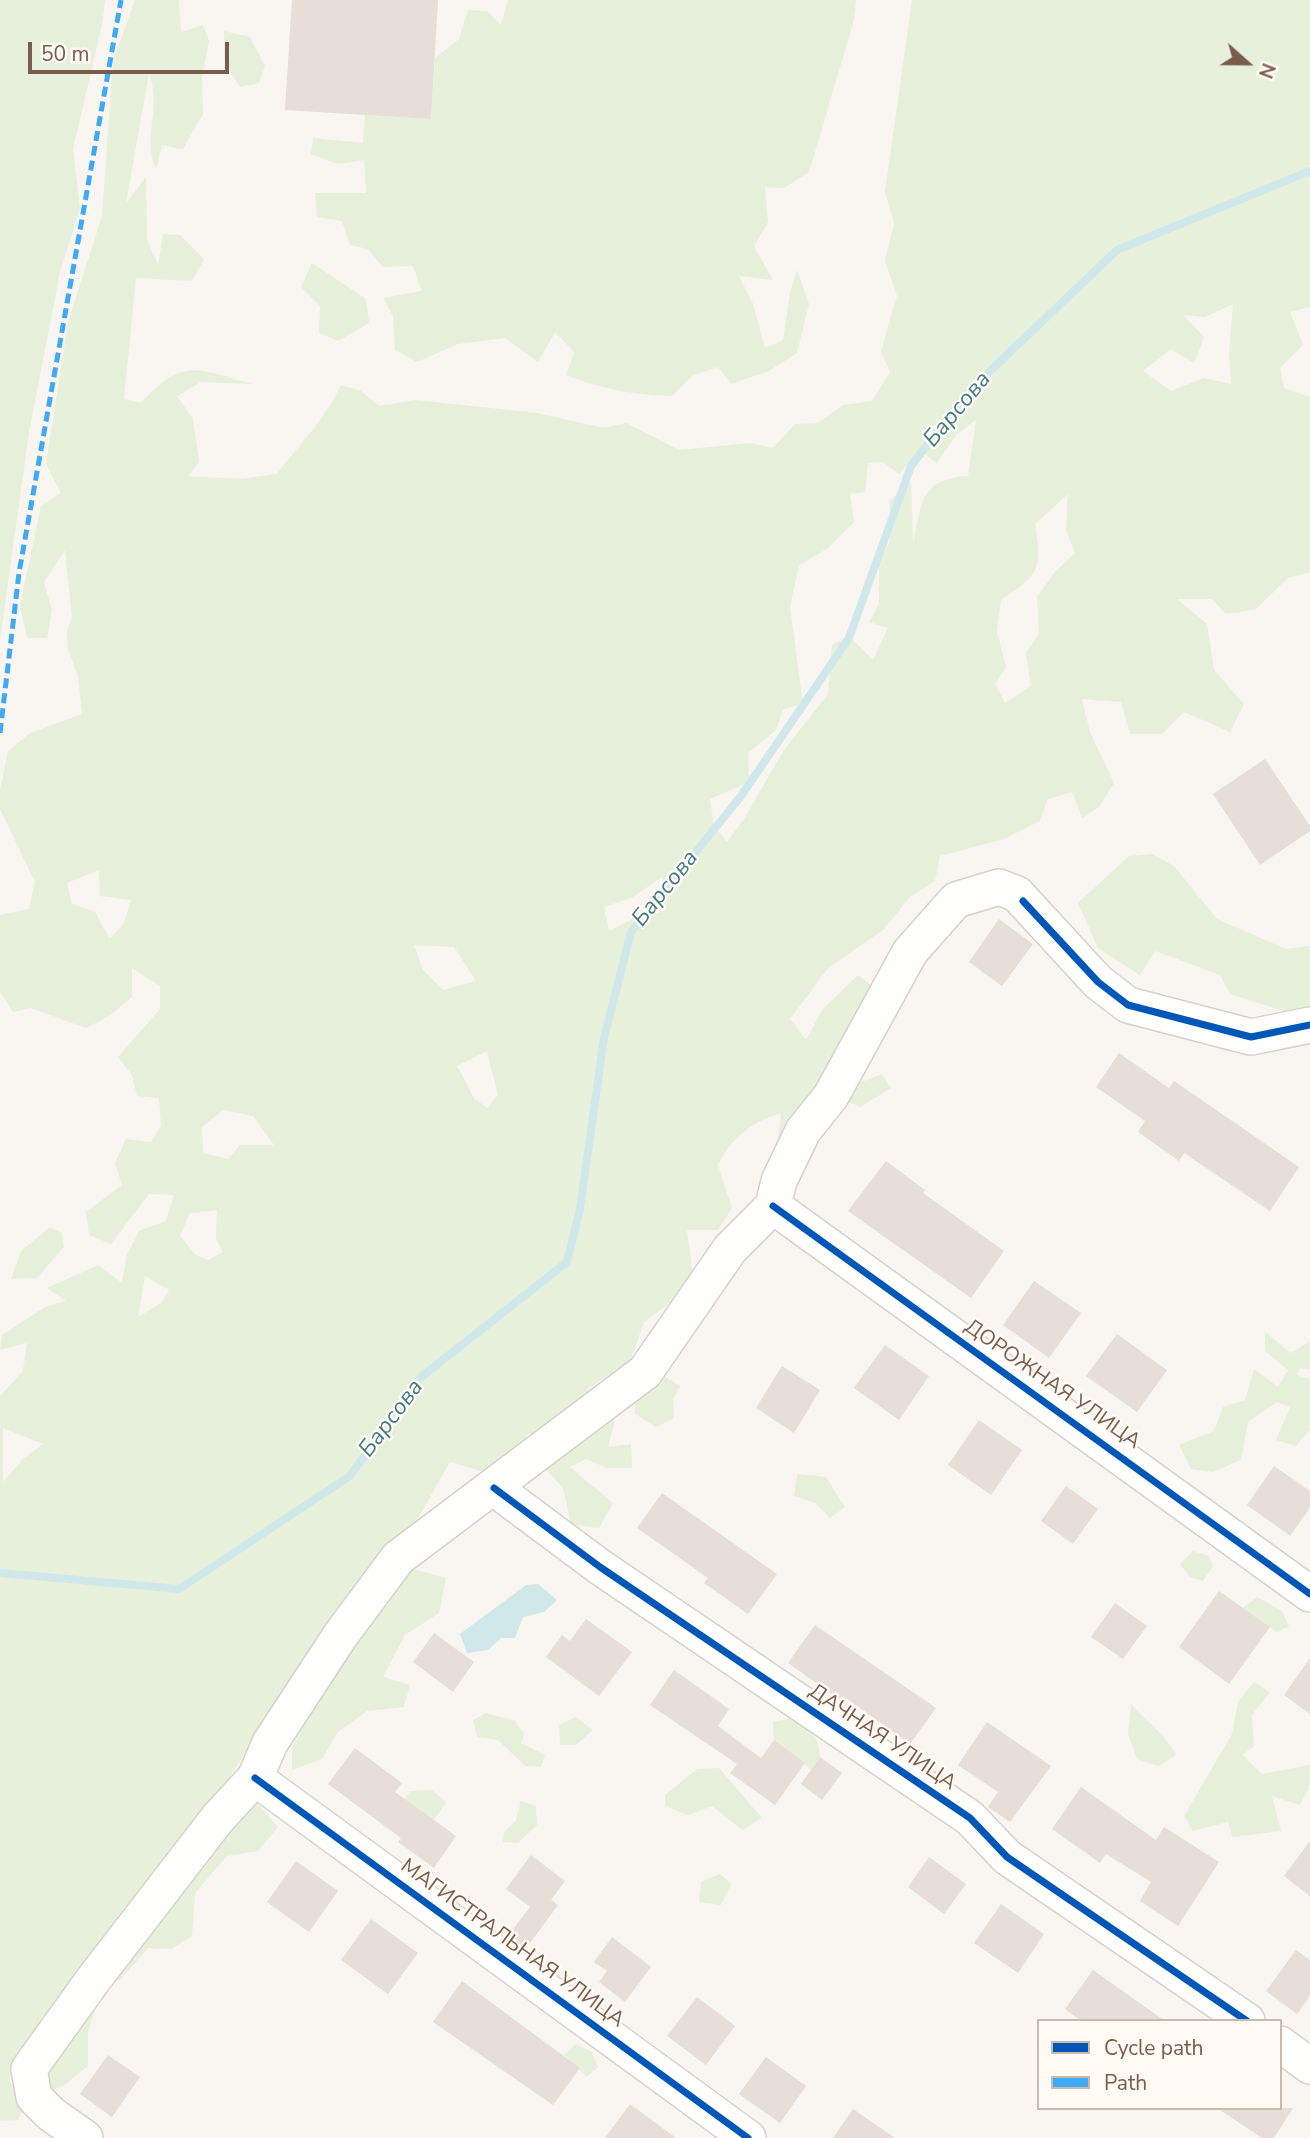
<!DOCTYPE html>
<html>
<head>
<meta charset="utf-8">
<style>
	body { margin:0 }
	#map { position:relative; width:1310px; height:2138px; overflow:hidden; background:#f9f5f0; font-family:"Nunito Sans",sans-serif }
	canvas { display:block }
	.legend { position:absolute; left:1037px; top:2019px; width:245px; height:91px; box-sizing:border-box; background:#fffaf3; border:2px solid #cabbb1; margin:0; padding:9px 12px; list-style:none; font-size:21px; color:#7a5c4d }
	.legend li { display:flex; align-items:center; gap:14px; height:35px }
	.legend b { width:35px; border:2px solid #cabbb1 }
	.north { position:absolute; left:1212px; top:28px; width:70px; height:70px; -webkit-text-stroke:5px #fffaf3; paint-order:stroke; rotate:111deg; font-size:19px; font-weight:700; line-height:28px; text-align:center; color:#7a5c4d }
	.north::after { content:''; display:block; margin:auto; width:24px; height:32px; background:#7a5c4d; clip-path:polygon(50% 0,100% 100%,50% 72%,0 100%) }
	.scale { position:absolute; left:28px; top:42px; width:201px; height:32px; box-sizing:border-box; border:4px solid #7a5c4d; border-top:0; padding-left:9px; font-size:21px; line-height:24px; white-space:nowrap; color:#7a5c4d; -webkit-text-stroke:5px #fffaf3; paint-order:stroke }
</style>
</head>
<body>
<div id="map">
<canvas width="1310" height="2138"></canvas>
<ul class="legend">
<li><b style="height:9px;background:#0057b8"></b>Cycle path</li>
<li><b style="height:9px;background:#3fa9f5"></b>Path</li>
</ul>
<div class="north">N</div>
<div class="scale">50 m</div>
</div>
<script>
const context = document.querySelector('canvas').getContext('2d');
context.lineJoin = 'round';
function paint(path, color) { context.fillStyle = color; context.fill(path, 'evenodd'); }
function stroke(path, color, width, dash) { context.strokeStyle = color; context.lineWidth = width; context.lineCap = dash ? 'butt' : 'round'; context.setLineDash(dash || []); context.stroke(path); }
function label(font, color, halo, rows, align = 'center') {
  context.font = font + ' "Nunito Sans",sans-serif'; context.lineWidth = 5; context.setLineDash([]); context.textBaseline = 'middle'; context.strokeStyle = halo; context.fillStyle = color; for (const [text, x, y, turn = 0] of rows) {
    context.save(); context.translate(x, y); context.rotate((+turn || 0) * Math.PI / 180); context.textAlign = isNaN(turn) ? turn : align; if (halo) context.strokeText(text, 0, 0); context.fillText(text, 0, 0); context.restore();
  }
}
paint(new Path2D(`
	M0,0h105l-3,25 -29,124 7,59 -20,64 -31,160 -29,209z
	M135,0h44l2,32 22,-7 6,16 -7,37 1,36 -20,35 -21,-4 -6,24c-14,-30 6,-62 -7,-96l-23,130 20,-26 1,63 11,25 5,-31 17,1 24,24 -12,22 -56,-3 -12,121 17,4c43,-47 56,-34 111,-19l-51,-2 -24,14 16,23 6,43 -11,14 52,3 37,-5c22,-30 49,-55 64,-89l20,6 18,15 37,-6 121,13 67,15 22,-5 53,27 71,-7 23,5 22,-24 23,-1 25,-18 29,-4 18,-29 -9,-21 16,-55 -12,-35 9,-38 -9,-31 27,-192h398v307l-20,5 13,33 -23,23 4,20 26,9v175l-22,6 -32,31 -30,5 -14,-15h-35l30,25 7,46 30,34 -14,28 -46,-20 -22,22h-32l-9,-32 -39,-3 8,33 24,51 -15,24 -17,11 -10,-26 -24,7 -8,22 -36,18 -64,17 -5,25 -25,16 -27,33 -55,38 -38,51 16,21 16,-30 36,-35 18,14 -19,72 2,22 23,-9 9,14 -31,19 -20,-10 -64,64 5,-48c-31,10 -48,23 -63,52l14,43 -14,22h-31l6,46 -27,30 -22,16 -14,40 -43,27 11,28 18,-2 -8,32 23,-3 1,24h-25l-21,-9 -16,8 43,36 -14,25 -28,-4 -8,-36 -19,-21 28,-40 -44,7 -18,23 -29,14 -31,-9 -45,79 -44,34 -33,57 82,-64 36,10 -7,35 -34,22 -22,42 27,8 -6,22 -37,4 -29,21 -16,27 -30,11v-23l25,-44 -22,-2 -33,26 -33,51 -19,43 43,-22 25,28 -20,24 -31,5 -32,37 -3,43 -21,13 -23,-1 -28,32 -15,-3 -17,55v34l-25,20 -20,7 -1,-51 -32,25v15l16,18 -8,20 -18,1v-725l23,-25 4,-28 -27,7 2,-15 43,-28 21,-6 -19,-13 51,-23 24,18 5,-28 12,-24 27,-10 8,-26 -25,-1 -38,50 -22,-9 -3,-23 36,-27 -7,-22 11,-24 25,3 10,-16 -2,-28 -22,-2 -5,-21 -14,-18 42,-48v-23l-28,-18v29l-23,19 -23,12 -55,-20 -18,4 -13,-21v-76l29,-6 6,-27 -35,-73v-19l8,-39 22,-18 52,-19 -4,-38 -10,-26 -1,-20 5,-12 -7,-68 -21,32 8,28 -5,28h-20l-7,-32 21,-100 20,-13 -15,-29 22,-142 34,-106 11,-156zM1233,304l-4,51 2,29 -27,-6 -33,13 -28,-20 28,-22 23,14 10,-26 -21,-22 22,2zM976,420l-8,56c-49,3 -46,28 -55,68l-2,-62 -21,18v41l-11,21v42l-10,18 19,6 -15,32 -24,-24 -17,9 -4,49 -44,56 -40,69 -17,23 -13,-16 -4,-27 39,-17 -1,-29 28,-23 7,-21 20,-5 -13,-97 9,-42 28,-16 27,-27 -4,-28 15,-2 3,-29 15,-1 16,12 21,-23 17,12 20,-29zM1068,494l-2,37 9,22 -20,19 -18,25 2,37 -13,19 5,33 -26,17 -10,-19 11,-17 -9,-36 4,-31c38,-26 42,-30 34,-76zM99,870l1,26 31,4 -7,23 -14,16 -15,-27 -23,-8 -5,-21zM662,877v35l-28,6 -25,13 -5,-24 29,-10zM414,945l40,2 22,34 -33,9 -20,-20zM487,1051l11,44 -11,13 -13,-10 -17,-32zM223,1110l30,6 21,29h-34l-12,14 -25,-6 -1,-26zM217,1210l-1,29 7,13 -15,8 -12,-5 -16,-19 10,-23zM145,1276l24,14 -8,13 -23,14zM3,1428l40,16 -21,16 -19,22z
	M508,0h348l-2,20 -45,152 -25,16 -19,-1 3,35 -14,24 19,34 -34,-4 14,28 12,44 18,-8 7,-47 7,-23 12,34 -12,49 -28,18 -38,13 -13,-17 -26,9 -20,20c-39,-1 -70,-7 -106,-21l8,-23 -19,-20 -17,30 -33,-24 -47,6 -41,18 -22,-12 -2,-34 -10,-18 39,-7 -9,-25 -30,1 -15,-18 -18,-4 -8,-24 -25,-4 -2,-24h51l-2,-33 -26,4 -27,-10 2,-16 50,5 2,-28 66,4 4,-61 24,-19 9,-29 19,1 14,14z
	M224,31l26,6 15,29 -6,17 -19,4 -16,-25z
	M312,263l54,36 3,24 -31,18 -19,-8 1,-27 -19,-19z
	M1152,854l22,12 43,53 69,30 24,-3v61l-20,6 -60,-19 -10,-19 -65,-24 -15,24 -42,-27 -20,-45 51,-47z
	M50,1227l12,6 2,14 -27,31 -26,1 10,-28z
	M1265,1332l26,21 19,-12v29l-10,-2 -3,7 13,4v51l-14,16 -20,-6 14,-33 -13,-5 -29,20 -7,38 -28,12 -22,-3 -12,-24 35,-14 9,-24 22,-7 9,-31 24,18 10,-17 -23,-19z
	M659,1373l21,13 -7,14 1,18 -18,9 -21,-13 1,-16z
	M797,1474l29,3 19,30 -15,11 -15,-15 -21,-7z
	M1193,1551l16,5 4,10 -10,15 -13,-4 -10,-13z
	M1257,1597l25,14 7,15 -12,6 -34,-24z
	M1254,1682l16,10 -18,23 2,31 -12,9 20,19 48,-9v19l-10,21 -28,-9 9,35 -49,6 -4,-15 -35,9 -9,-15 48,-82 6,-32z
	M1131,1704c16,19 33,28 45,51l-18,11 -21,-7 -9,-25z
	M486,1713l29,8 9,13 -3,9 24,12 -4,12 -16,-1 -27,-26 -21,-3 -4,-17z
	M576,1717l17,13 -17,15h-16l-1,-20z
	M793,1718l24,21 3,18 -9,13 -37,-30 -1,-18z
	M719,1768l43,50 -20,12 -30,-24 -24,9 -23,-9v-11l32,-26z
	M432,1790l14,12 -12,18 -36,-10 12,-19z
	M521,1801l15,5 1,19 -19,18 -15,-1 1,-10 12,-11z
	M720,1874l11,10 -10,21 -22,-3 2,-20z
	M576,2044l16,8 6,15 -11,10 -23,-22z`), '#e7f0db');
paint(new Path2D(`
	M538,1584l19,16 -13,12 -21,5 -8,21h-14l-13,12 -21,3 -7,-19 66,-49z`), '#d0e8ea');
stroke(new Path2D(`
	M0,1573l179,16 171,-113 70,-98 147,-116 13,-53 24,-171 27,-106 110,-136 108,-158 62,-172 56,-73 150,-143 193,-79`), '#d0e8ea', 8);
paint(new Path2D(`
	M292,0h146l-7,119 -146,-9z
	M1265,759l45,67v5l-50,34 -47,-71z
	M999,919l34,25 -31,42 -33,-24z
	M1119,1053l50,35 5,-7 125,86 -29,44 -86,-58 -5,8 -41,-29 7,-11 -49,-34z
	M886,1161l39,29 -2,3 81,58 -33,47 -123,-87z
	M1034,1281l47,32 -32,45 -46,-33z
	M1117,1334l50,36 -30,42 -51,-36z
	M885,1345l44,31 -30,44 -45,-32z
	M782,1366l38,24 -26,43 -38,-25z
	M979,1420l43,30 -31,45 -43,-30z
	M1274,1466l36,25v17l-20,28 -43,-31z
	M1066,1486l32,23 -25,35 -32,-23z
	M662,1493l115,81 -29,40 -44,-31 4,-5 -71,-50z
	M1219,1591l51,36 -41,57 -50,-37z
	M1115,1603l32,23 -24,33 -32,-22z
	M586,1619l46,33 -33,44 -53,-39 16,-22 8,6z
	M815,1625l121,83 -26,36 -64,-46 -3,4 -55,-39z
	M434,1633l40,29 -21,30 -40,-30z
	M1310,1658v56l-26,-19z
	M674,1670l55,39 -11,17 43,32 13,-18 31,23 -30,42 -45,-32 7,-9 -87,-59z
	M987,1722l64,44 -41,56 -22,-15 10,-15 -40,-27z
	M355,1748l47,35 -7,9 61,44 -22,32 -36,-26 3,-4 -73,-54z
	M820,1757l22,16 -20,27 -21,-16z
	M1081,1787l75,53 8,-13 55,35 -41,64 -38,-25 11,-19 -45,-28 -6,9 -48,-34z
	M1310,1841v55l-26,-20z
	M531,1855l34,26 -14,19 7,5 -33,45 -18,-13 23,-30 -24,-18z
	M929,1857l37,27 -22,30 -36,-27z
	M296,1861l42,30 -29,41 -42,-30z
	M1001,1904l43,30 -26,39 -44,-30z
	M371,1919l47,34 -30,41 -47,-34z
	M612,1937l39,30 -26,35 -26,-20 8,-11 -13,-9z
	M1296,1950l14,10v36l-13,18 -31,-23z
	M1093,1970l72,51h-84l-16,-12z
	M462,1981l118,87 -27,37 -120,-83z
	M697,1997l38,29 -29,39 -39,-29z
	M108,2055l32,22 -28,40 -32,-23z
	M766,2057l40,29 -26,37 -41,-29z
	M630,2104l46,34h-71z
	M1217,2108h76l-19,30h-12z
	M853,2109l42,29h-62z`), '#e6ded7');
const minor = new Path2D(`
	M773,1206l537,388
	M494,1488l106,79 370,251 37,39 240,164
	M255,1778l493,360
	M1280,2044l30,22
	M85,2138l-34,-24 -17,-17 -5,-28 64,-89 125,-162 37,-40 15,-35 70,-107 58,-78 247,-186 85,-123 43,-43 6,-25 24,-50 28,-35 79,-144 46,-52 43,-13 18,7 81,88 30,23 123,32 59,-12`);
stroke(minor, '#d7d1cb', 38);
stroke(minor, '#fefefd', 35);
stroke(new Path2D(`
	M0,733l19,-160 102,-573`), '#3fa9f5', 5, [10, 5]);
stroke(new Path2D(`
	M1023,901l75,81 30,23 123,32 59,-12
	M773,1206l537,388
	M494,1488l106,79 370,251 37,39 240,164
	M255,1778l493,360`), '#0057b8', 7);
label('21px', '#7a5c4d', '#fffaf3', [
	["ДОРОЖНАЯ УЛИЦА",1052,1385,35],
	["ДАЧНАЯ УЛИЦА",882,1738,34],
	["МАГИСТРАЛЬНАЯ УЛИЦА",512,1944,36]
]);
label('italic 23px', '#437c86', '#fffaf3', [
	["Барсова",958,410,-50],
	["Барсова",666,889,-51],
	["Барсова",392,1419,-53]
]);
</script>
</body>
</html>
